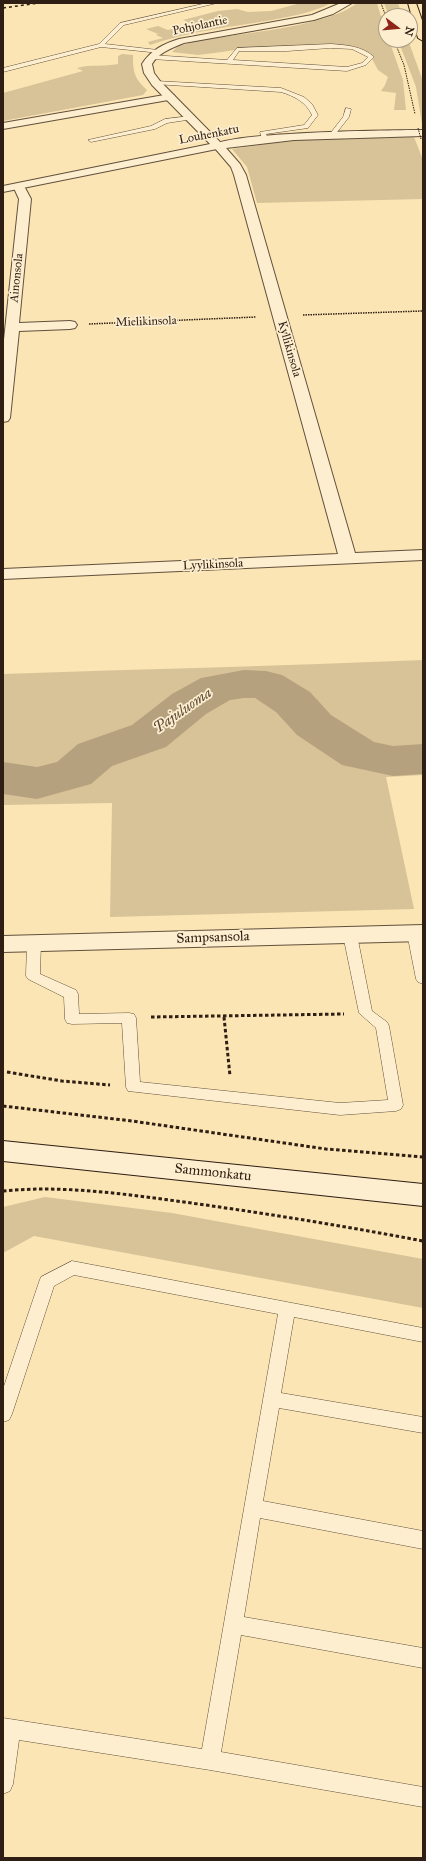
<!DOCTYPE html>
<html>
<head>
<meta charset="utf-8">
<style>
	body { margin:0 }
	#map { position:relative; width:426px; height:1861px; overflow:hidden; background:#fbe5b4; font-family:"IM FELL Great Primer",serif }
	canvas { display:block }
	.frame { position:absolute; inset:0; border:4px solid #2f1e14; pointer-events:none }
	.north { position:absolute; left:378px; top:8px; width:40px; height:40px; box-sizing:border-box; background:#fceece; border:1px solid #aa9b84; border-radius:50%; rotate:106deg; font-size:11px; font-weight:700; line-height:16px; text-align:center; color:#2f1e14 }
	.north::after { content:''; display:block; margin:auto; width:14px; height:18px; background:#8f2418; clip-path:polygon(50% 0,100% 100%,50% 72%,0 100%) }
</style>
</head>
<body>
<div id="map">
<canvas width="426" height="1861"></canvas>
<div class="frame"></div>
<div class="north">N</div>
</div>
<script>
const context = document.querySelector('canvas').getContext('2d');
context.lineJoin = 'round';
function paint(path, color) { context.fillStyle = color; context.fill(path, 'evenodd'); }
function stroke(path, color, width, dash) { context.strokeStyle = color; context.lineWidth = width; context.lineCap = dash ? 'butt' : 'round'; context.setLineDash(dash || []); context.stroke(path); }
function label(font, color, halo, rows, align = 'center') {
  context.font = font + ' "IM FELL Great Primer",serif'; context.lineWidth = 3.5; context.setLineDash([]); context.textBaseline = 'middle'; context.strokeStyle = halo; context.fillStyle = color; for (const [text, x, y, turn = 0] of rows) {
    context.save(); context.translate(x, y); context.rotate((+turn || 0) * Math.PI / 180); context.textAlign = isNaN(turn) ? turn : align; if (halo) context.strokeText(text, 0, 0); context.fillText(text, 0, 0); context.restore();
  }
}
paint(new Path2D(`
	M301,3h30c-19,10 -39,13 -59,17 -41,7 -83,11 -122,25l-2,-3 15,-4 -7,-3 2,-1 -12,-5 12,-3 10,4 24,-6 -9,-4 35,-9 19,-2 11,3 23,-1z
	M357,3h20l9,30v7h3l14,40 3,30h-12l2,-17 -15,-2 4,-6 3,-8 -10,-7 -7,-13 -4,-4 -10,-5 -16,-2 -31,-1 -14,3 -43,-1 -31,5 -24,3 -26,-3 5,-5 18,-6c39,-7 134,-14 162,-38z
	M384,3h14l4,13h-13z
	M398,40h10l15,41v49l-7,-43z
	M122,54l11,1c0,17 1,23 14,35l-4,5 -140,26v-28l80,-22 -6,-3c14,-4 27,-1 41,-4v-8z
	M414,137l9,23v39l-166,4 -10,-36 -15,-18 41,-6 49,-5z
	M423,660v115l-37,2 28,132 -304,8 2,-114 -109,2v-131c140,-5 280,-8 420,-14z
	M45,1197l127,16 251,46v49l-389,-72 -31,17v-46z`), '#d8c399');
paint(new Path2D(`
	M244,670l22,1 16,4 28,17 21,23 43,27 19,4 30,-2v30l-30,2 -51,-11 -45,-30 -21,-23 -21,-14h-11l-14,2 -24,14 -40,33 -54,19 -21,18 -54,15 -34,-5v-32l34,5 20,-5 21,-18 54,-19 40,-31 29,-16z`), '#b6a17e');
const service = new Path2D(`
	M207,3h10l-93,22 -19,19 53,6 3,2 -1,1 -59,-6 -98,25v-4l96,-24 21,-21z
	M331,44c15,1 31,2 43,13l-8,8 -19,6 -196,-12 -3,-2 3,-2 76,5 10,-12zM331,48l21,1 16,8 -6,6 -15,4 -114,-7 6,-9h48z
	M156,81l125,7 23,9 8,7 6,11 -10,13 -42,6 2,5 -3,2 -3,-2 -2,-7 44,-7 8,-10c-6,-13 -18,-19 -31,-23l-127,-8 -1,-1z
	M346,108l5,1 -2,8 -15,19h-4l-1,-1 14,-18z
	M191,116l2,1v2l-26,4 -12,6 -64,13 -3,-2 63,-14 14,-7z
	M414,928l5,2c7,14 4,38 4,54l-5,-2 -2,-3 -9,-46 2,-3z
	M350,930l5,2 2,3 15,76 15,11 2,4 14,79 -2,4 -5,2 -56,4 -212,-24 -2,-4 -4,-64 -50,1 -5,-1 -2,-4 -1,-22 -36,-18 -2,-3 1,-33 2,-3 5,-2 5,2 2,3 -1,31 36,16 2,4 1,20 50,-1 5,1 2,4 4,64 200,21 48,-3 -12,-72 -17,-15 -16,-78 2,-3z
	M72,1261l351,67v14l-129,-25 -13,76 142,24v16l-144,-25 -16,93 160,30v18l-163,-31 -16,99 179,31v20l-182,-33 -20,117 202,35v20l-213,-37 -191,-30 -6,44 -3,7 -7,3v-76l199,31 76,-435 -204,-39 -20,11 -42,128 -3,6 -6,2v-33l36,-107 2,-5z`);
const minor = new Path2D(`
	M170,94l4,1 1,2 -1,2 -171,30v-6z
	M423,130v6l-129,4 -68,8 14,16 6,11 109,378 68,-3v10l-420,19v-10l335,-15 -104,-379 -3,-8 -18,-21c10,-14 183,-16 210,-16z
	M19,183l4,1 8,15 -12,124 51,-2 5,1 2,3 -2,3 -5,1 -51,2 -9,87 -2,3 -5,1v-73l16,-150 -6,-13z
	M423,925v16l-420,11v-16z`);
const tertiary = new Path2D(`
	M341,3h11l-19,11 -19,6 -130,23c-12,5 -25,9 -32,21l2,9 6,8 62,63 1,2 -1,2 -219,44v-6l207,-42 -58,-59 -8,-12 -2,-9c9,-14 21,-20 37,-25l133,-24z`);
const secondary = new Path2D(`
	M3,1141l420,43v22l-420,-45z`);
const trunk = new Path2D(`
	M408,3h8l7,20v18l-5,-3z`);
stroke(service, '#62503c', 1);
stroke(minor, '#62503c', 2);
stroke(tertiary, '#62503c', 2);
stroke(secondary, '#2f1e14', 2);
stroke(trunk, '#2f1e14', 2);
stroke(new Path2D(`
	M381,3l5,14
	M394,40l10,25 11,49`), '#2f1e14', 1, [1.5, 1]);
stroke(new Path2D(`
	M303,315l120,-4
	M89,324l167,-7`), '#2f1e14', 1.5, [1.5, 1]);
stroke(new Path2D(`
	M151,1017l193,-3
	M224,1017l6,59
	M7,1072l55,9 48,4
	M3,1106l129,15 194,28 97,8
	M3,1191c61,-6 121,3 181,11 80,11 160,24 239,39`), '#2f1e14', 3, [3.5, 2.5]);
paint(service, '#fceece');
paint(minor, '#fceece');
paint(tertiary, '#fceece');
paint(secondary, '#fceece');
paint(trunk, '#fbe5b4');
stroke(new Path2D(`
	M3,8l36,-5`), '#2f1e14', 1.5, [3, 3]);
stroke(new Path2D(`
	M418,128l3,11`), '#2f1e14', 1, [1.5, 1]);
label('12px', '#2f1e14', '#fceece', [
	["Pohjolantie",200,26,-12],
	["Louhenkatu",209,135,-11],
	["Ainonsola",17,278,-84],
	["Mielikinsola",146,322,-2],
	["Kyllikinsola",289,349,74],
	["Lyylikinsola",213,565,-3]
]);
label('14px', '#2f1e14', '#fceece', [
	["Sampsansola",213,938,-2],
	["Sammonkatu",213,1173,6]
]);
label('italic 15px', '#5e4c39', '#fceece', [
	["Pajuluoma",183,711,-35]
]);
</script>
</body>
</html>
